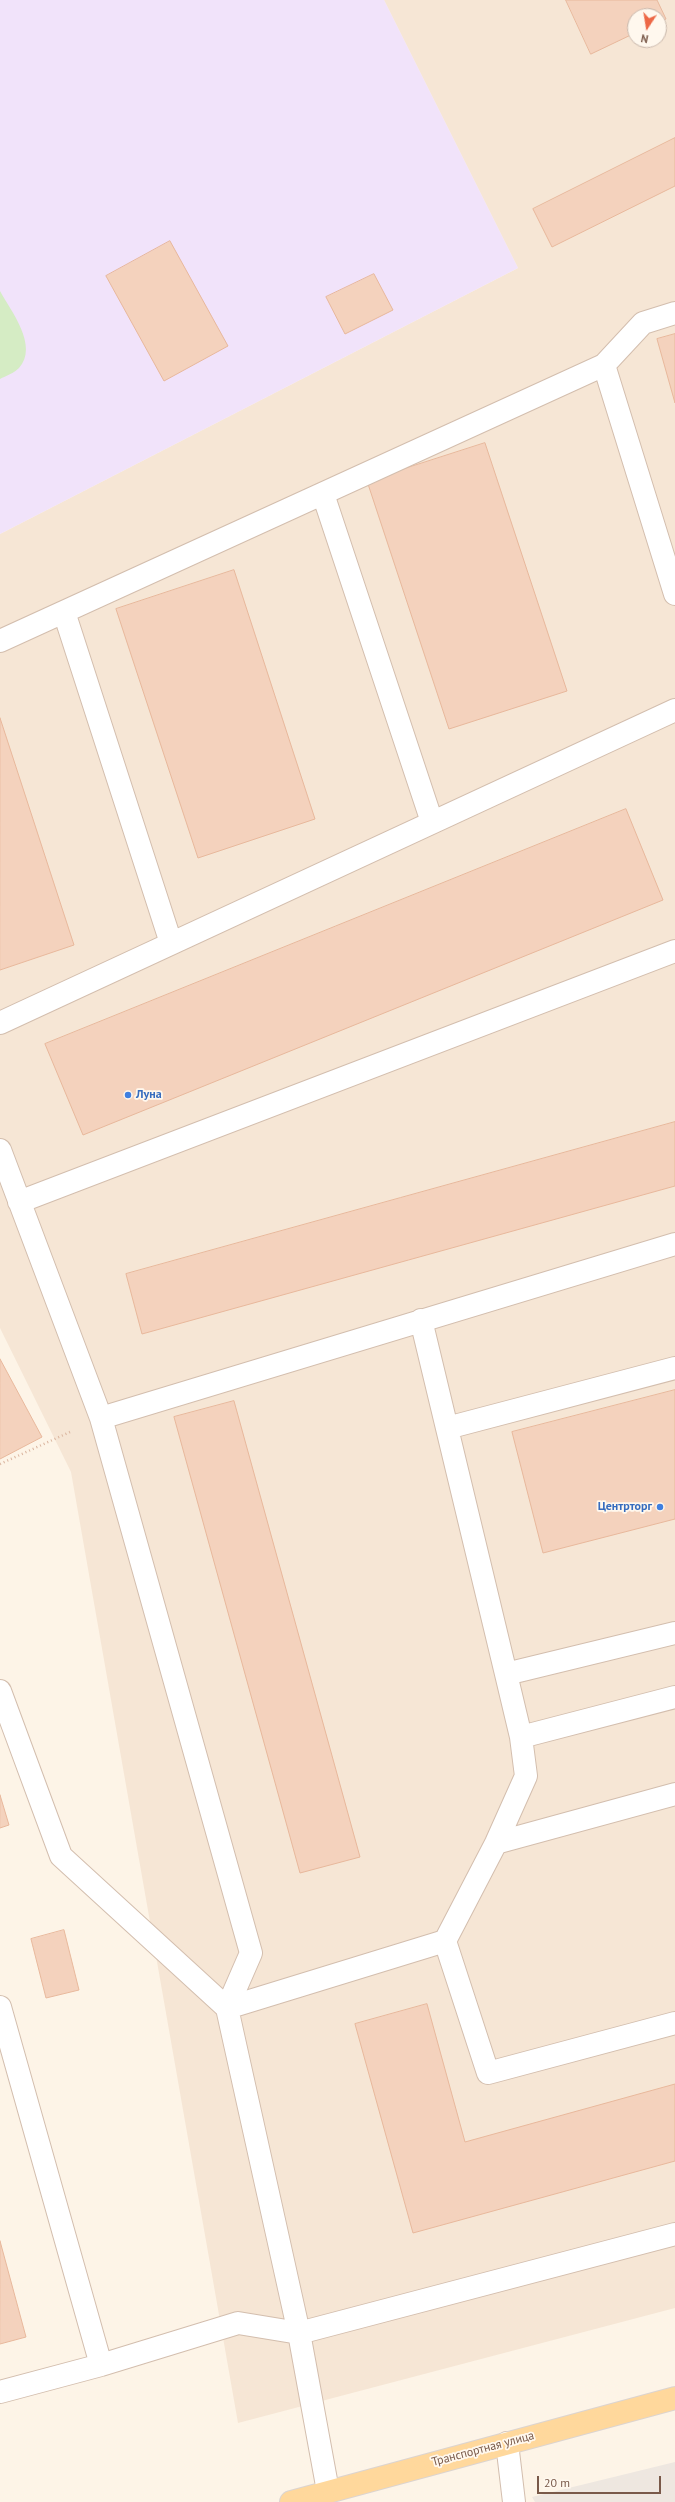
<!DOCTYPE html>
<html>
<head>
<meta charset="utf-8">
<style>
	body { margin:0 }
	#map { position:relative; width:675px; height:2502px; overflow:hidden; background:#fdf4e7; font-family:"PT Sans",sans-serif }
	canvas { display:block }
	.north { position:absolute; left:627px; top:8px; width:40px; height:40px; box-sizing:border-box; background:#fff8ee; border:1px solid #c9b8ac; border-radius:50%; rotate:192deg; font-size:11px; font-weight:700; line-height:16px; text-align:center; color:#795949 }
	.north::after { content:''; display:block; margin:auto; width:14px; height:18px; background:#ed6846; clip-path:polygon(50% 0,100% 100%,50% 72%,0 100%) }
	.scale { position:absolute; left:537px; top:2476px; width:124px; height:18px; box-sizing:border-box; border:2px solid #795949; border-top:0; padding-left:5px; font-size:12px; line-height:14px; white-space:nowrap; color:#795949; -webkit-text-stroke:3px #fff8ee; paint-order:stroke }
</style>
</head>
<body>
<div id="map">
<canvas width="675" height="2502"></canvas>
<div class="north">N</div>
<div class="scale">20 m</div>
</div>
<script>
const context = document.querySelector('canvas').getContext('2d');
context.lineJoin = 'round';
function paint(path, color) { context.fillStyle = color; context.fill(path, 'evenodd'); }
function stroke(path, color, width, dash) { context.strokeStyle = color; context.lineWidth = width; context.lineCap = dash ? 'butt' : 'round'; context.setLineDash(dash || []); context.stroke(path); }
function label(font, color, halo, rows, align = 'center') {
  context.font = font + ' "PT Sans",sans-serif'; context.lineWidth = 3.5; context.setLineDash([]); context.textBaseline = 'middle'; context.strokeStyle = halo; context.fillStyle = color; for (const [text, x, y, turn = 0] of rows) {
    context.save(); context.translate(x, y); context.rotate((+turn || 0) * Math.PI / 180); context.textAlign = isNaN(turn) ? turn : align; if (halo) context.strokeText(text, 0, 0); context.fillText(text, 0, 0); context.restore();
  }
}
paint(new Path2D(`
	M384,0h291v2308l-437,115 -167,-951 -71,-144v-794l518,-266zM635,16h24v24h-24z`), '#f6e6d5');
paint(new Path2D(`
	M675,2462v40h-140l-3,-5z`), '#eee7e0');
paint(new Path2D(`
	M0,0h384l134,268 -518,266z`), '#f1e3fa');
paint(new Path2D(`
	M0,291c11,20 39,55 19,77 -5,5 -13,8 -19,11z`), '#d5ecc4');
const building = new Path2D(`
	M566,0h91l9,19 -7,3v-6h-24v17l-44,21z
	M675,138v48l-123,61 -19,-38z
	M170,241l58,105 -64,35 -58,-105z
	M374,274l19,36 -48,24 -19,-37z
	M675,334v69l-18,-64z
	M485,443l82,248 -118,38 -82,-248z
	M234,570l81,249 -117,39 -82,-249z
	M0,718l74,227 -74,25z
	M626,809l37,91 -580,235 -38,-91z
	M675,1122v64l-533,148 -16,-60z
	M0,1359l42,78 -42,22z
	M675,1390v129l-132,34 -31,-121z
	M234,1401l126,456 -60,16 -126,-456z
	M0,1795l9,30 -9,3z
	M64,1930l15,60 -33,8 -15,-59z
	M427,2004l38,138 210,-58v77l-262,72 -58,-209z
	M0,2241l26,96 -26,7z`);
paint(building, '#f4d2bd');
stroke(building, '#e8b89c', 1);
const minor = new Path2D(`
	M604,365l71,229
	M323,494l109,328
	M64,612l107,331
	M0,641l604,-276 39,-42 32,-10
	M0,1023l675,-313
	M0,1150l101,268
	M19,1202l656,-251
	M421,1320l85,354
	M447,1428l228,-60
	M0,1691l61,165 166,152 218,-67 51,-98 30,-67 -5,-39 -15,-63 169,-41
	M521,1737l154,-40
	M496,1843l179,-49
	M445,1941l43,132 187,-50
	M0,2007l101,358
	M0,2392l101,-27 137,-42 61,10 376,-99
	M507,2443l7,59
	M328,2491l-29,-158 -72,-325 24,-55 -150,-535 574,-174`);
const major = new Path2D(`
	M291,2502l384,-104`);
stroke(minor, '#d3beae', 24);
stroke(major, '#dcd4d0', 24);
stroke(new Path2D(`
	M0,1464l70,-32`), '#dab59f', 2.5, [1, 3]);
stroke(minor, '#fff', 22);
stroke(major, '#ffd89c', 22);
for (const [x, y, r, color] of [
	[128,1095,4,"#3f7fe0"],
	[660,1507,4,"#3f7fe0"]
]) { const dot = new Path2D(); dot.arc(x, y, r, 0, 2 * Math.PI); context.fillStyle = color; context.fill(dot); stroke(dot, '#fff8ee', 1.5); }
label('bold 12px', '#366cbe', '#fff8ee', [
	["Луна",136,1095],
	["Центрторг",652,1507,"right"]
], 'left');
label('12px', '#795949', '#fff8ee', [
	["Транспортная улица",483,2449,-15]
]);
</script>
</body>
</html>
